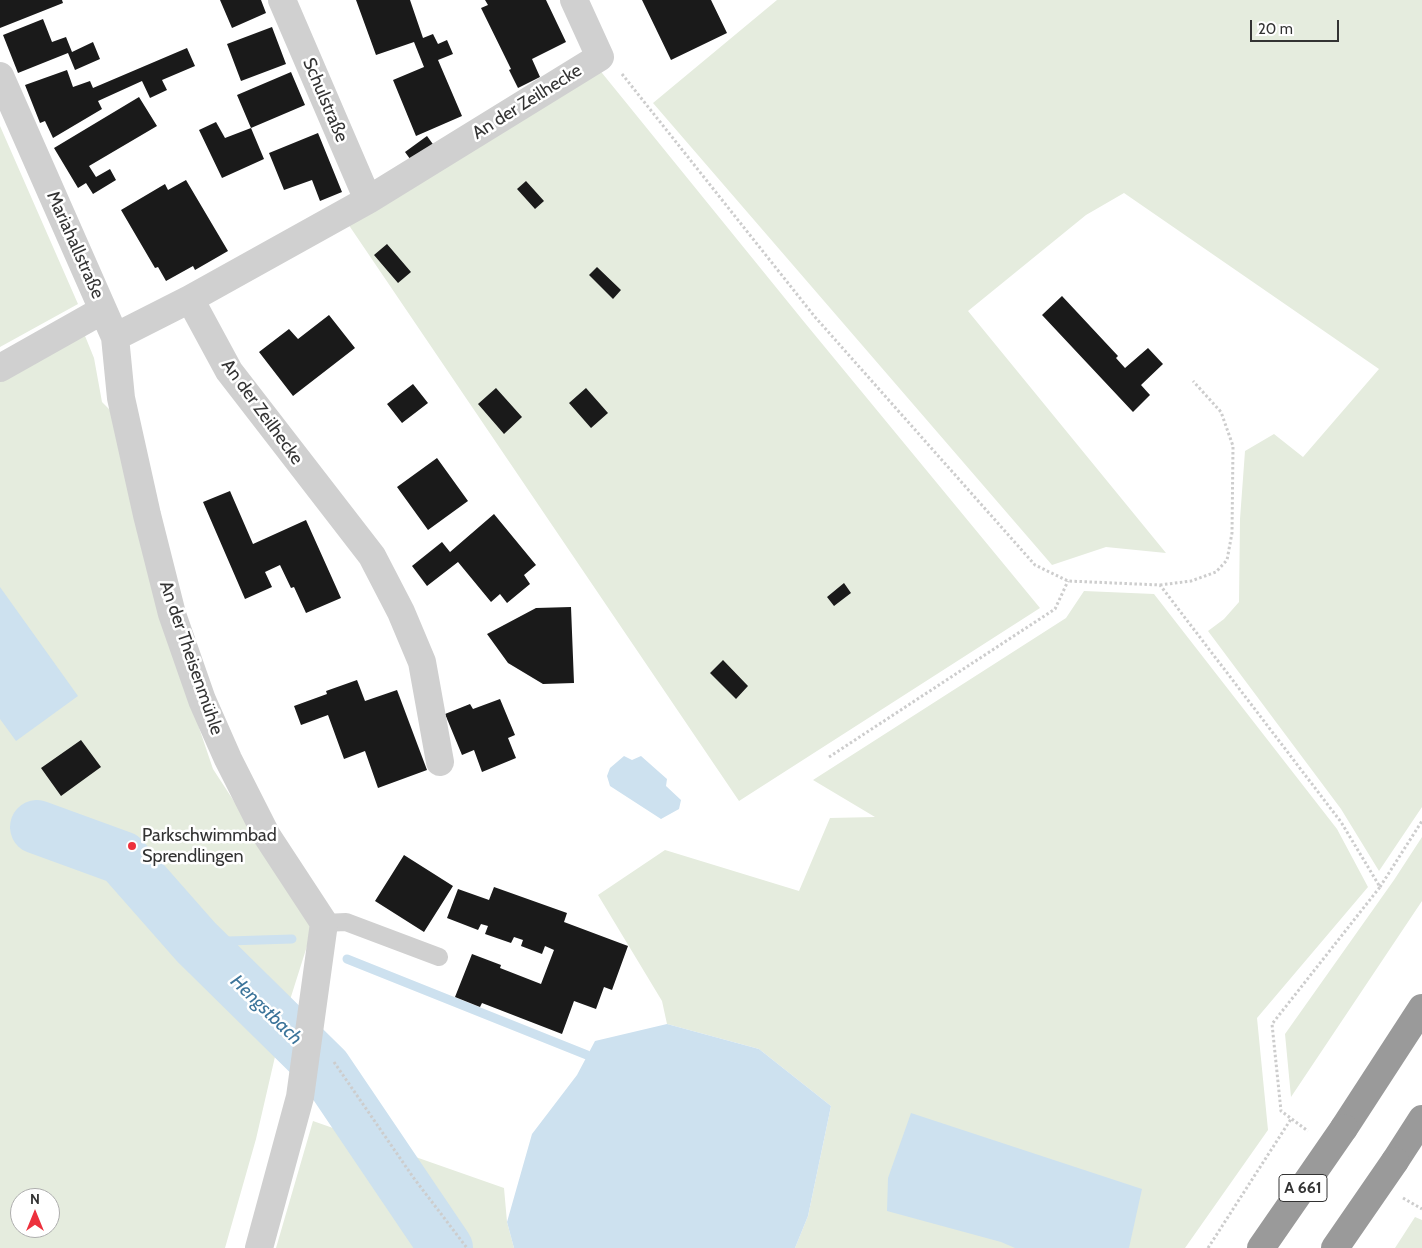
<!DOCTYPE html>
<html>
<head>
<meta charset="utf-8">
<style>
	body { margin:0 }
	#map { position:relative; width:1422px; height:1248px; overflow:hidden; background:#fff; font-family:Cabin,sans-serif }
	canvas { display:block }
	.north { position:absolute; left:10px; top:1188px; width:50px; height:50px; box-sizing:border-box; background:#fff; border:1px solid #adadad; border-radius:50%; rotate:0deg; font-size:14px; font-weight:700; line-height:20px; text-align:center; color:#333 }
	.north::after { content:''; display:block; margin:auto; width:18px; height:22px; background:#ed313d; clip-path:polygon(50% 0,100% 100%,50% 72%,0 100%) }
	.scale { position:absolute; left:1250px; top:20px; width:89px; height:22px; box-sizing:border-box; border:2px solid #333; border-top:0; padding-left:6px; font-size:15px; line-height:18px; white-space:nowrap; color:#333; -webkit-text-stroke:4px #fff; paint-order:stroke }
</style>
</head>
<body>
<div id="map">
<canvas width="1422" height="1248"></canvas>
<div class="north">N</div>
<div class="scale">20 m</div>
</div>
<script>
const context = document.querySelector('canvas').getContext('2d');
context.lineJoin = 'round';
function paint(path, color) { context.fillStyle = color; context.fill(path, 'evenodd'); }
function stroke(path, color, width, dash) { context.strokeStyle = color; context.lineWidth = width; context.lineCap = dash ? 'butt' : 'round'; context.setLineDash(dash || []); context.stroke(path); }
function label(font, color, halo, rows, align = 'center') {
  context.font = font + ' Cabin,sans-serif'; context.lineWidth = 5; context.setLineDash([]); context.textBaseline = 'middle'; context.strokeStyle = halo; context.fillStyle = color; for (const [text, x, y, turn = 0] of rows) {
    context.save(); context.translate(x, y); context.rotate((+turn || 0) * Math.PI / 180); context.textAlign = isNaN(turn) ? turn : align; if (halo) context.strokeText(text, 0, 0); context.fillText(text, 0, 0); context.restore();
  }
}
paint(new Path2D(`
	M777,0h645v807l-43,64 -38,-62 -133,-178 16,-12 15,-17 1,-83 5,-68 29,-17 29,23 76,-88 -255,-176 -38,22 -118,96 198,242 -60,-6 -54,18 -399,-462z
	M598,68l207,255 235,285 -301,193 -395,-583z
	M0,126l78,178 -78,43z
	M83,331l11,27 8,44 11,11 50,208 50,148 101,155 -31,98 -27,117 -31,109h-225v-869zM20,1198h30v30h-30z
	M1084,591l70,3 183,235 31,58 -111,131 11,112 -83,118h-390l13,-32 23,-110 -72,-57 -92,-25 -5,-23 -64,-106 67,-45 134,41 31,-73 45,-1 -62,-37 253,-162z
	M1422,837v64l-131,196 -6,-63 109,-154z
	M313,1121l191,67 3,34 7,26h-238z
	M1415,1217l7,3v28h-27z`), '#e5ecde');
paint(new Path2D(`
	M0,587l78,109 -62,45 -16,-22z
	M624,756l8,4 9,-4 26,23 -1,7 15,14 -2,9 -18,10 -51,-33 -3,-10 3,-8z
	M667,1024l92,25 72,57 -23,110 -13,32h-281l-7,-26 25,-88 45,-59 18,-34z
	M911,1113l231,76 -13,59h-114l-14,-6 -114,-31 1,-33z`), '#cde1ef');
stroke(new Path2D(`
	M196,942l96,-3
	M347,959l240,96`), '#cde1ef', 9);
stroke(new Path2D(`
	M37,827l85,31 74,84 129,127 121,179`), '#cde1ef', 54);
paint(new Path2D(`
	M0,0h62l1,3 -63,25z
	M220,0h41l5,13 -34,15z
	M356,0h54l13,38 10,-4 5,10 9,-4 6,14 -15,6 24,56 -46,20 -23,-56 31,-13 -10,-25 -38,13z
	M485,0h61l20,42 -34,17 8,18 -22,11 -9,-18 2,-1 -30,-61 7,-3z
	M642,0h69l16,33 -56,27z
	M43,19l9,23 14,-5 6,15 21,-10 7,17 -25,11 -7,-17 -50,20 -15,-38z
	M272,27l14,37 -45,17 -14,-37z
	M187,48l8,18 -33,14 5,10 -17,8 -8,-17 -44,20 4,8 -49,29 -8,-17 -5,2 -15,-38 42,-15 6,17 17,-6 3,7z
	M291,72l14,33 -54,23 -14,-33z
	M139,97l18,29 -68,40 7,11 14,-8 6,11 -23,14 -7,-11 -8,5 -24,-40z
	M216,122l9,16 26,-10 13,31 -42,19 -23,-48z
	M318,133l24,59 -22,9 -8,-21 -28,10 -15,-37z
	M427,136l8,11 -22,16 -8,-11z
	M186,180l42,71 -33,19 -2,-4 -27,15 -8,-14 -3,1 -34,-58 44,-26 3,6z
	M526,181l18,20 -9,8 -18,-20z
	M387,244l24,28 -13,11 -24,-28z
	M597,267l24,23 -8,9 -24,-24z
	M1062,296l56,60 -2,2 9,10 23,-20 15,16 -22,21 9,10 -17,17 -91,-97z
	M329,315l26,33 -62,48 -34,-44 30,-23 9,10z
	M413,384l15,19 -26,20 -15,-19z
	M496,388l26,29 -18,17 -26,-30z
	M586,388l22,25 -17,15 -22,-25z
	M437,458l31,43 -40,29 -31,-43z
	M230,491l23,53 53,-24 35,78 -35,15 -12,-26 -3,1 -11,-23 -15,7 7,15 -27,12 -42,-97z
	M494,514l42,51 -12,10 6,9 -23,19 -7,-9 -9,8 -33,-40 -31,24 -15,-20 30,-24 8,10z
	M844,583l7,10 -17,13 -7,-9z
	M571,607l3,76 -31,1 -35,-21 -21,-29 49,-26z
	M723,660l25,26 -12,13 -26,-26z
	M357,680l8,21 32,-11 30,80 -49,18 -13,-37 -21,8 -16,-44 -27,10 -7,-19 33,-12 -1,-3z
	M500,699l15,36 -7,3 8,20 -34,14 -8,-22 -12,5 -17,-41 25,-10 3,5z
	M81,740l20,27 -40,29 -20,-28z
	M404,855l49,31 -29,46 -49,-31z
	M494,887l73,26 -3,9 64,24 -16,44 -8,-3 -8,22 -22,-8 -12,33 -80,-31 -2,4 -25,-10 17,-43 29,11 -1,3 41,16 13,-34 -9,-4 -3,8 -21,-8 2,-6 -9,-3 -3,6 -26,-9 3,-8 -7,-2 -3,6 -31,-12 11,-29 31,11z`), '#1a1a1a');
stroke(new Path2D(`
	M622,74l193,243 220,248 33,16 92,4 181,237 39,65 -108,137 9,87 27,20
	M1160,585l31,-4 25,-9 11,-12 5,-27 1,-87 -12,-34 -28,-31
	M829,757l226,-148 13,-28
	M1380,887l42,-66
	M334,1062l79,115 54,71
	M1403,1198l19,11
	M1208,1248l83,-129`), '#cdcdcd', 3, [2.5, 2.5]);
stroke(new Path2D(`
	M324,923l22,-1 93,35`), '#d0d0d0', 18);
stroke(new Path2D(`
	M282,0l86,200
	M0,76l115,261 6,61 26,117 25,99 30,86 26,59 39,77 57,87 -24,174 -41,151
	M190,299l39,72 143,185 29,56 21,50 18,100
	M115,337l75,-38 178,-99 232,-143 -26,-57
	M0,368l103,-58`), '#d0d0d0', 28);
stroke(new Path2D(`
	M1344,1128l78,-120
	M1395,1161l27,-42`), '#9a9a9a', 28);
stroke(new Path2D(`
	M1261,1248l83,-120
	M1335,1248l60,-87`), '#9a9a9a', 28);
for (const [x, y, r, color] of [
	[132,846,5,"#ed313d"]
]) { const dot = new Path2D(); dot.arc(x, y, r, 0, 2 * Math.PI); context.fillStyle = color; context.fill(dot); stroke(dot, '#fff', 2); }
for (const [x, y, w] of [
	[1303,1188,48]
]) { const box = new Path2D(); box.roundRect(x - w / 2, y - 13.5, w, 27, 4); context.fillStyle = '#fff'; context.fill(box); stroke(box, '#333', 1); }
label('bold 16px', '#333', null, [
	["A 661",1303,1188]
]);
label('18px', '#333', '#fff', [
	["Schulstraße",325,100,67],
	["An der Zeilhecke",527,102,-32],
	["Mariahallstraße",75,245,66],
	["An der Zeilhecke",262,412,54],
	["An der Theisenmühle",191,658,71]
]);
label('18px', '#333', '#fff', [
	["Parkschwimmbad",142,836],
	["Sprendlingen",142,857]
], 'left');
label('italic 19px', '#3b749a', '#fff', [
	["Hengstbach",266,1010,44]
]);
</script>
</body>
</html>
